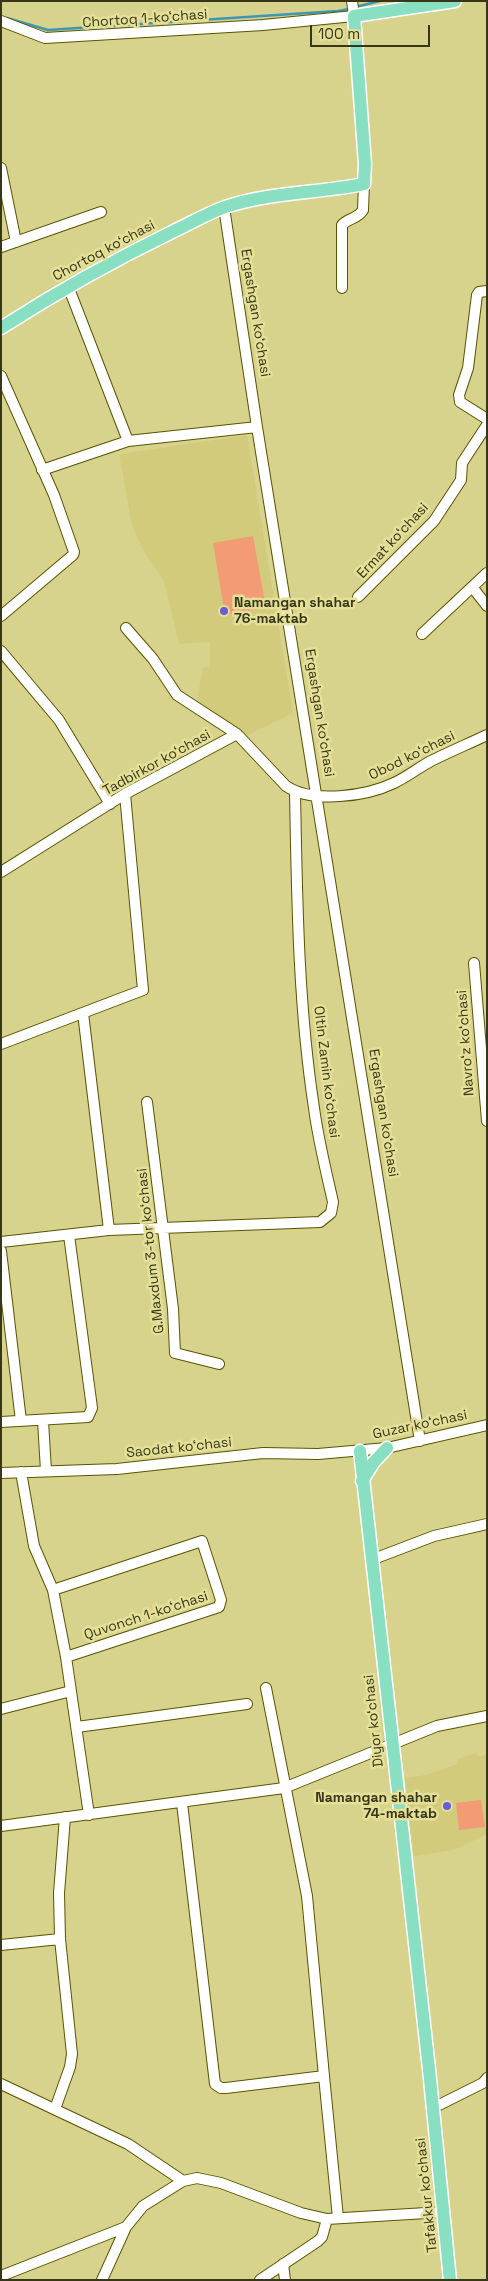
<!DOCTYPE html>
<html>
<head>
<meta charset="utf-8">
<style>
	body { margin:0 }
	#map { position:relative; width:488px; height:2281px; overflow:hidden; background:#d8d38c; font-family:"Space Grotesk",sans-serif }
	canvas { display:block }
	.frame { position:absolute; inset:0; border:2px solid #383619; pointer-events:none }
	.scale { position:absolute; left:310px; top:25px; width:120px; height:22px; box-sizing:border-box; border:2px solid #383619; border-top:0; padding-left:6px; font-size:15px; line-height:18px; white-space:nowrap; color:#383619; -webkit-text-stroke:4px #e5e098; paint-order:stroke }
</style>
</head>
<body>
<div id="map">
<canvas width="488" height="2281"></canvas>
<div class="frame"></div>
<div class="scale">100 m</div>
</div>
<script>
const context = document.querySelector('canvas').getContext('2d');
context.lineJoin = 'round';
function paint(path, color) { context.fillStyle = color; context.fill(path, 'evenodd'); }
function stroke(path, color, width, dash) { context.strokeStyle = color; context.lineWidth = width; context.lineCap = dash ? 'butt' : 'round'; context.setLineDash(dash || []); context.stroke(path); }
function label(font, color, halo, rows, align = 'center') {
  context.font = font + ' "Space Grotesk",sans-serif'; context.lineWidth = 5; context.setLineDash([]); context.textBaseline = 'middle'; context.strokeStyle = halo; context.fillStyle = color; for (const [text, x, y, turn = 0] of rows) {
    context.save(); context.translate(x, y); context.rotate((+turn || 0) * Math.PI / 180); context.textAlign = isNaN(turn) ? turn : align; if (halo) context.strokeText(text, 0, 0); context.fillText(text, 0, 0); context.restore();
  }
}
paint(new Path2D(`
	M247,435l46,278 -47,23 -49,-35 6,-34 7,1v-26l-31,2 -15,-63 -22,-33 -10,-23 -13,-71z
	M476,1753l2,4 9,-3v80l-33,16 -40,6 -9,-78 21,-3 32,-11 -1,-5z`), '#d2cb7c');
paint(new Path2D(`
	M253,536l13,72 -41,7 -12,-72z
	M481,1800l4,27 -26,3 -3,-27z`), '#f29b75');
stroke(new Path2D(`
	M355,7l25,-6
	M7,18l41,12 290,-19 11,-2`), '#3e96b5', 2.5);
const minor = new Path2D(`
	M1,21l44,17 218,-13 91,-9 -2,-15
	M1,168l15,74
	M224,207l33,220 163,1014
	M1,247l100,-35
	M68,286l60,155
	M342,288v-63c6,-7 16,-6 21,-15l1,-26
	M487,291l-8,1 -2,3 -9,73 -9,27 1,7 27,17
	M1,376l53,119 20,57 -1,3 -72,61
	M42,470l86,-29 129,-14
	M473,588l14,18
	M358,597l76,-76 27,-41 1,-17 25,-38
	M126,628l27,31 24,36 60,39
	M422,634l65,-61
	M1,651l58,69 51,84
	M1,872l124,-78 112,-60 49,52c27,18 81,10 108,-3 13,-6 24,-15 37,-22 18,-9 37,-17 56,-26
	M474,963l13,158
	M83,1013l26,217
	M1,1044l142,-54 -18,-196
	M147,1102l26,207 2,44 44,11
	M1,1242l108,-12 211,-8 11,-9 2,-11c-7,-31 -15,-63 -19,-94 -16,-104 -17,-211 -19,-316
	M1,1251l20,170
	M43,1421l3,50
	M1,1422l87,-5 4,-9 -23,-173
	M21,1472l13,74 19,44 13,67 23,158
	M1,1473l116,-4 146,-16 55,1 69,-6 100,-23
	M371,1560l63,-24 53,-12
	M53,1590l149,-49 19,59 -2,7 -153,50
	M1,1709l70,-18
	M77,1727l170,-23
	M182,1803l33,281 6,4h5l98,-12 -17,-180 -41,-208
	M1,1826l283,-38 153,-62 50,-10
	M1,1945l59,-6
	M324,2076l14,142
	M1,2084l127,60 55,37 14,-3 24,5 80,30 26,6 116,-7
	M433,2108l50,-25 4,-5
	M55,2109l15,-42 2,-13 -12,-115 -1,-46 6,-76
	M283,2264l2,16
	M1,2276l125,-49 17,-21 40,-25
	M102,2280l24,-53
	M260,2280l58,-39 4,-4 5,-18`);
const major = new Path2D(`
	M1,328c56,-36 113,-68 173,-97 17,-8 34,-18 51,-24 45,-15 94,-14 139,-23l1,-20 -11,-148 101,-15
	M360,1451l69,618 21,211
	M362,1481l11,-18 14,-15`);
stroke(minor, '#595301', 12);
stroke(major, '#fff', 15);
stroke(minor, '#fff', 10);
stroke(major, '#89dfc1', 12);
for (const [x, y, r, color] of [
	[224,611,5,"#6b5cd6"],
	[447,1806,5,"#6b5cd6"]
]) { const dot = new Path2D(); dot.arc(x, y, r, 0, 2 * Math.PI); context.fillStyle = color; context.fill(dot); stroke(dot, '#e5e098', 2); }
label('14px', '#383619', '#e5e098', [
	["Chortoq 1-koʻchasi",145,19,-4],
	["Chortoq koʻchasi",104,251,-28],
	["Ergashgan koʻchasi",255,313,81],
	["Ermat koʻchasi",393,541,-47],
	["Ergashgan koʻchasi",319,713,81],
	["Obod koʻchasi",412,756,-26],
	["Tadbirkor koʻchasi",157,763,-29],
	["Navroʻz koʻchasi",466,1043,-94],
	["Oltin Zamin koʻchasi",326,1072,83],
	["Ergashgan koʻchasi",383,1113,81],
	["G.Maxdum 3-tor koʻchasi",151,1251,-96],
	["Guzar koʻchasi",420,1425,-12],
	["Saodat koʻchasi",179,1448,-6],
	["Quvonch 1-koʻchasi",146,1616,-18],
	["Diyor koʻchasi",374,1721,-96],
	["Tafakkur koʻchasi",427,2195,-96]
]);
label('bold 14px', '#383619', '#e5e098', [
	["Namangan shahar",234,603],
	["76-maktab",234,619],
	["Namangan shahar",437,1798,"right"],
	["74-maktab",437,1814,"right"]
], 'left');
</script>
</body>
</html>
